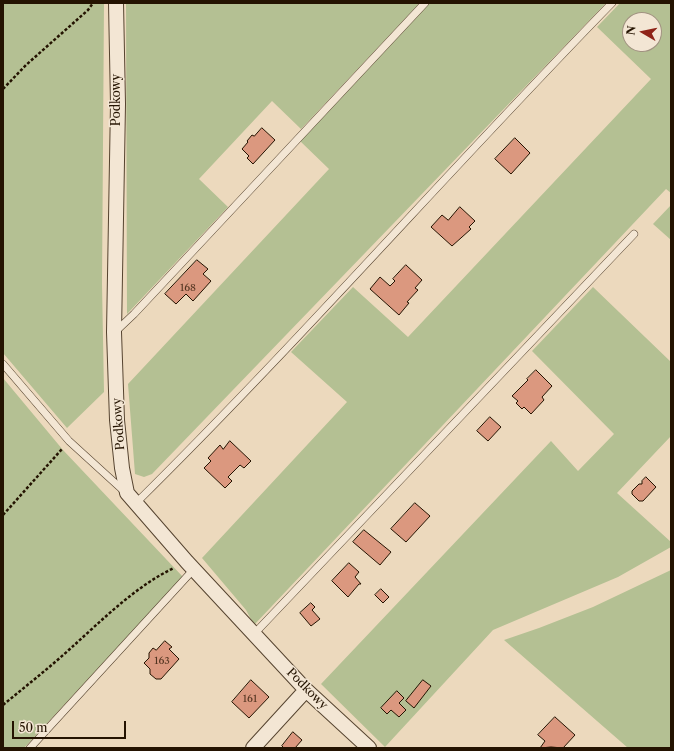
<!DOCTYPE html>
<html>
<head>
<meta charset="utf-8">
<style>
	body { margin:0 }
	#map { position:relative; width:674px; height:751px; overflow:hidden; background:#ecd9bd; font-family:"Libre Caslon Text",serif }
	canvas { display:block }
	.frame { position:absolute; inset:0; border:4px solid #241301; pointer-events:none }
	.north { position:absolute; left:622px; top:12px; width:40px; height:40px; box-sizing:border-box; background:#f3e6d4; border:1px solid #a09280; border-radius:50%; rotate:279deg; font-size:11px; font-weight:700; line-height:16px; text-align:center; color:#241301 }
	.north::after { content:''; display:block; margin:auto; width:14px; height:18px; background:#8f2418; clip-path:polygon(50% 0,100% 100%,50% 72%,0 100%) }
	.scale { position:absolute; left:12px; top:721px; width:114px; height:18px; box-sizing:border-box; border:2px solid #241301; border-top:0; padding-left:5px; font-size:12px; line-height:14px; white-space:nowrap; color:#241301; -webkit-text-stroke:3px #f3e6d4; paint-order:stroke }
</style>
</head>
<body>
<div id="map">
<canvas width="674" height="751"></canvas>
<div class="frame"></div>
<div class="north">N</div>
<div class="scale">50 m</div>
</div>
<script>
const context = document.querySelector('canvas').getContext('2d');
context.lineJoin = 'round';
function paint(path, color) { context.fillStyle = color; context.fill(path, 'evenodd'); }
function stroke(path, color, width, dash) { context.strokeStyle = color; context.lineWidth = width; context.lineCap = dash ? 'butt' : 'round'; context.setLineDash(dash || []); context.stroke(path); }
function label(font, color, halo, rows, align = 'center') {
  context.font = font + ' "Libre Caslon Text",serif'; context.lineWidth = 3; context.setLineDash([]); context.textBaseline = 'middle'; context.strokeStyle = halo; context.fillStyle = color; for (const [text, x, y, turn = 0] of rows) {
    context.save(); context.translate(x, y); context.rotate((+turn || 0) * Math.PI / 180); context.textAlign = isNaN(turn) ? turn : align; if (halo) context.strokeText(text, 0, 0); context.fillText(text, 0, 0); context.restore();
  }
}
paint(new Path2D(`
	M3,3h101l-2,281 2,108 -37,36 -64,-75z
	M126,3h294l-119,126 -29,-28 -73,78 29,28 -101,107z
	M430,3h176l-454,471 -8,3 -9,-3 -7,-90 201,-215 -29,-28z
	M620,3h51v190l-5,-4 -412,436 -8,-15 -44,-52 145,-156 -56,-50 62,-65 55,50 243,-258 -54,-52zM630,20h24v24h-24z
	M671,205v35l-18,-16z
	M593,287l78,75v74l-54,57 54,49v5l-53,30 -125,53 -108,117 -64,-63 230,-243 27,30 36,-37 -82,-83z
	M3,378l60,72 120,127 -159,171h-21z
	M671,570v178h-43l-124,-108 35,-12 54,-21z`), '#b4c093');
const building = new Path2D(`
	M262,128l13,12 -22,24 -6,-6 2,-2 -7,-7 6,-7 -1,-1 5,-6 2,1z
	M515,138l15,15 -19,21 -16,-15z
	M460,207l15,14 -6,6 2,2 -19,17 -21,-19 11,-12 6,5z
	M197,260l11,9 -5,5 8,7 -18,20 -7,-7 -10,10 -11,-10z
	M406,265l16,15 -7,8 3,2 -11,12 2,1 -10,12 -29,-26 10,-12 10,9 5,-5 -2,-2z
	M536,370l16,16 -10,11 2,3 -13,14 -7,-7 -2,2 -6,-6 2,-2 -6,-5 16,-16 -1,-1z
	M490,417l11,10 -13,14 -11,-10z
	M230,441l21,20 -7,7 -4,-3 -12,12 4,4 -7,7 -21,-20 7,-7 -3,-3 12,-13 3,4z
	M646,477l10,10 -13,14h-4l-7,-7v-3l7,-7h3v-3z
	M415,503l15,13 -24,26 -15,-13z
	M364,530l27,22 -11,13 -27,-23z
	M349,563l10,9 -4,5 6,7h-2l-11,13 -16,-16z
	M381,589l8,8 -6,6 -8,-8z
	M311,603l4,4 -3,3 8,9 -9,7 -11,-13z
	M165,641l7,6 -3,2 10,10 -18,20h-5l-6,-5v-5l-6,-6 5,-5v-5l4,-5 3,2z
	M251,680l18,17 -20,21 -17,-16z
	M423,680l8,6 -17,22 -8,-7z
	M397,691l7,7 -5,5 7,7 -7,7 -8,-7 -4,4 -6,-6z
	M555,717l20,18 -12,13 -12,-1 -11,1 5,-7 -7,-6z
	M293,732l9,8 -7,8h-11l-2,-2z`);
paint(building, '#db987f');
stroke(building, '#241301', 1);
const lane = new Path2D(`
	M115,332l19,-18 291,-311
	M3,364l66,77 56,51
	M136,503c164,-162 315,-335 476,-500
	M254,634l380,-400
	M30,748l164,-179`);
const street = new Path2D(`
	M116,3l2,101 -4,228 3,88 5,48 5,25 60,69 119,128 63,58
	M253,748l53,-58`);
stroke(lane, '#564430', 8);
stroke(street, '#564430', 16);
stroke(new Path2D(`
	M3,89l23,-24 62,-55 5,-7
	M3,515l59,-66
	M3,705c23,-19 46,-37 68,-57 30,-27 66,-63 103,-80`), '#241301', 2.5, [3, 2]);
stroke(lane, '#f3e6d4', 7);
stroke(street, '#f3e6d4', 14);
label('10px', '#523420', null, [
	["168",188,288],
	["163",162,661],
	["161",250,699]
]);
label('12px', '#241301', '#f3e6d4', [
	["Podkowy",117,100,-90],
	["Podkowy",119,424,-94],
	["Podkowy",307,689,45]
]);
</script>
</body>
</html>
